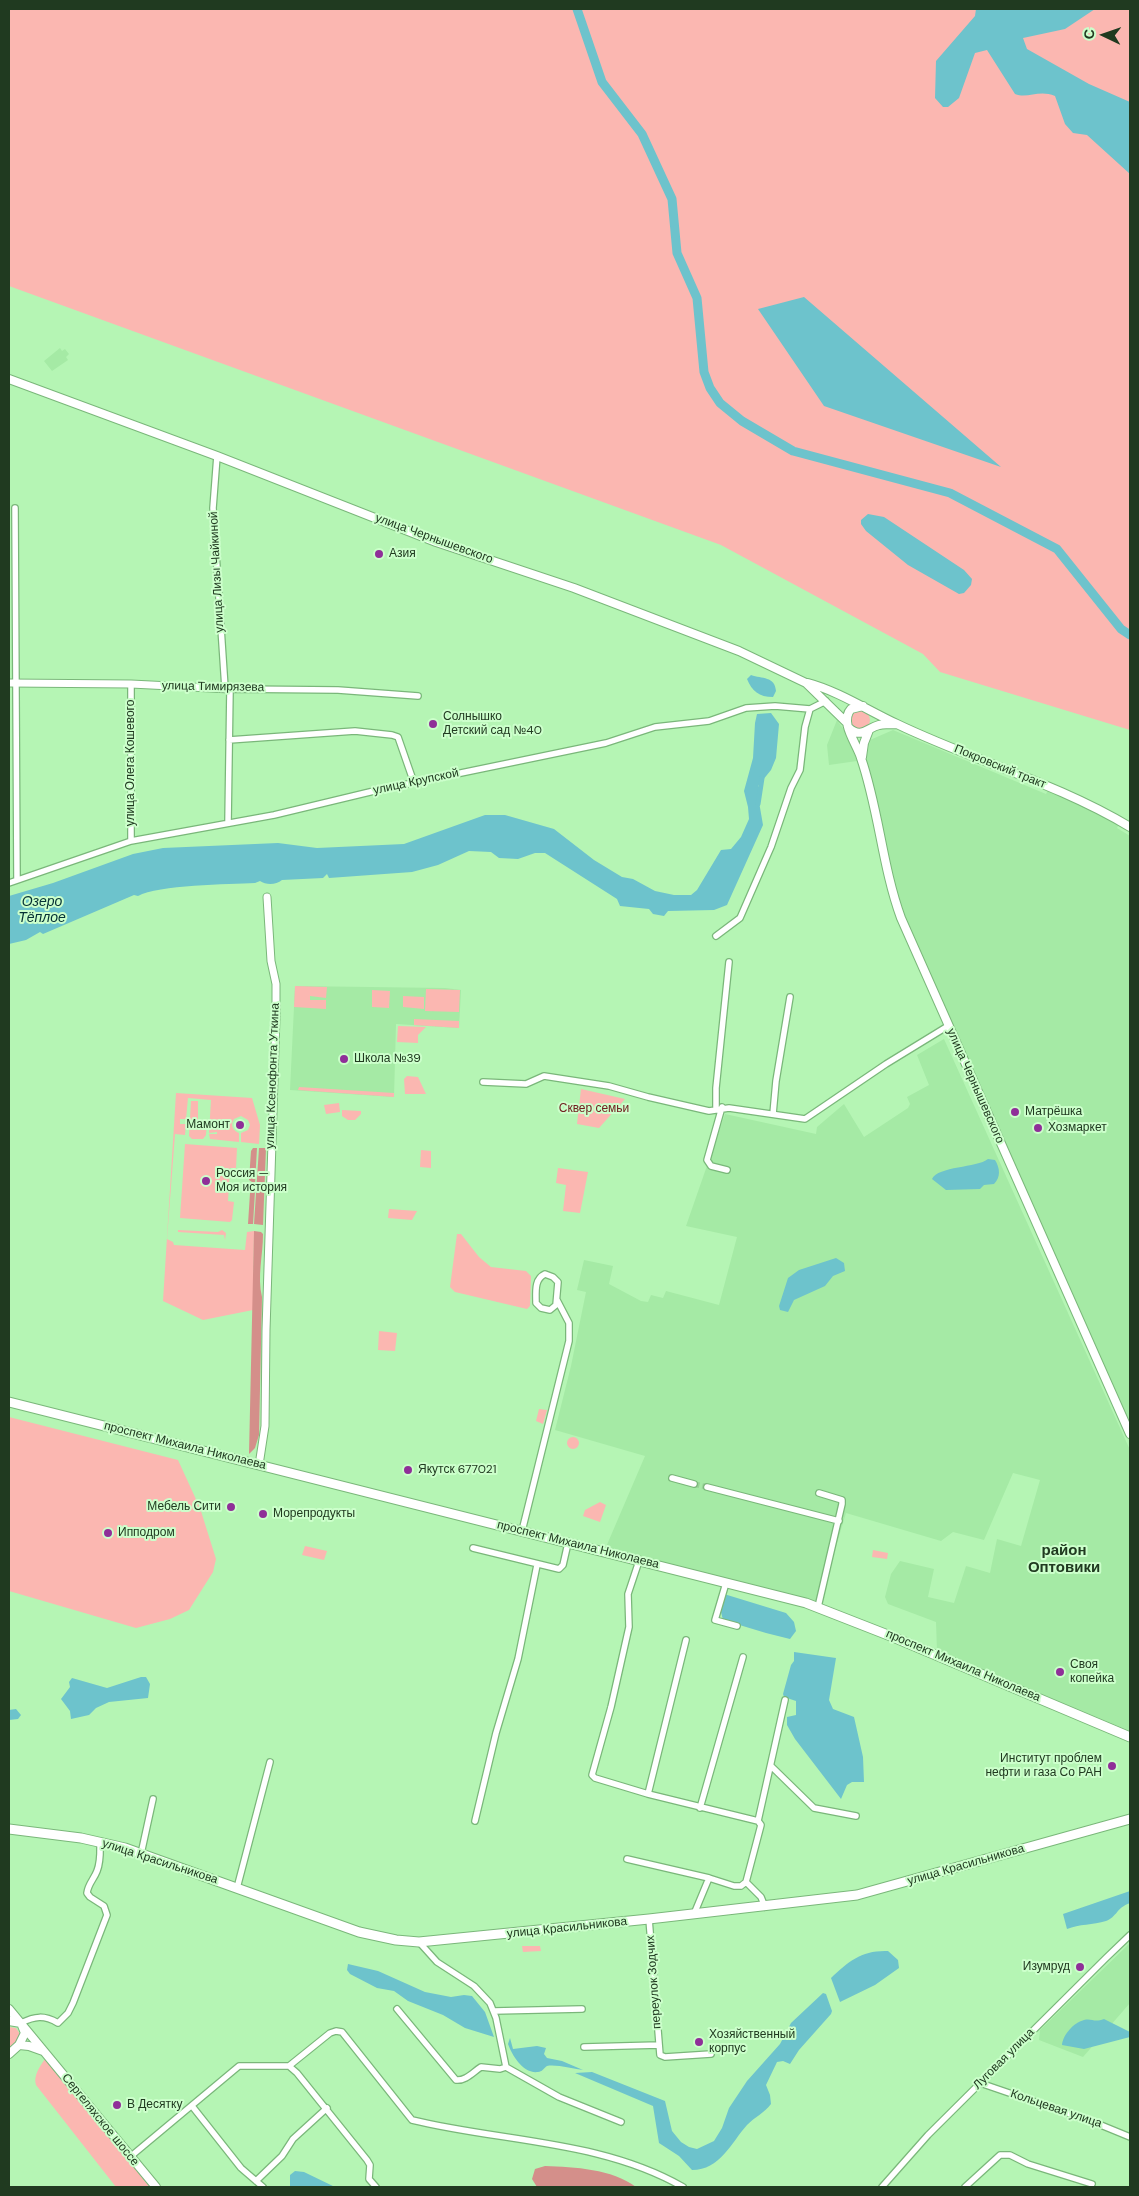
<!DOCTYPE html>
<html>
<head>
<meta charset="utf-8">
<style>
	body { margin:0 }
	#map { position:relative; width:1139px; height:2196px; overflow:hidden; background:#b5f5b4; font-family:"DM Sans",sans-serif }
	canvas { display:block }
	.frame { position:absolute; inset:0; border:10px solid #203a20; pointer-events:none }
	.north { position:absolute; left:1079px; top:10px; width:50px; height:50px; -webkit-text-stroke:4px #ccffcb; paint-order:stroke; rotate:273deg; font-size:14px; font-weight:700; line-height:20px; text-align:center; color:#203a20 }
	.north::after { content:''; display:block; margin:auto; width:18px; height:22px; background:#203a20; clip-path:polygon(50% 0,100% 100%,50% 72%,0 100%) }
</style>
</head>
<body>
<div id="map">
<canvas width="1139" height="2196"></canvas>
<div class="frame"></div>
<div class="north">С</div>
</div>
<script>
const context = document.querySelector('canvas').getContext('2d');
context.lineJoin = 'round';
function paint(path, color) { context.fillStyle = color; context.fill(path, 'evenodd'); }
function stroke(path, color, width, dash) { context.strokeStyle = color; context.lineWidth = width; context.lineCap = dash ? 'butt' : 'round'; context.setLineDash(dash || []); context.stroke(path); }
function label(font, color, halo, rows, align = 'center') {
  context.font = font + ' "DM Sans",sans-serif'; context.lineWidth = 4; context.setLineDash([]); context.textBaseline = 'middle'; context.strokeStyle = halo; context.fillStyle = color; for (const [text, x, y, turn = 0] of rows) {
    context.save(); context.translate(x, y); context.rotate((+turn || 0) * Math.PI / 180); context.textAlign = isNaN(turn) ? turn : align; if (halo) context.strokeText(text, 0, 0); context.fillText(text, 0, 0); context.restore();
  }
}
paint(new Path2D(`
	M60,348l2,3 3,-2 4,5 -3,3 2,3 -16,11 -8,-10z
	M837,720l10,14 10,27 -28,4 -2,-20z
	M893,730l153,64 2,-4 39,17 32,17 -2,4 13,8v587l-225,-503 -14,-49 -26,-105 5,-26z
	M295,986l150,2 16,2 -2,38 -63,-4 -2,73 -104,-7z
	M944,1039l186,411v281l-193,-80 -1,-29 -48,-18 -3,-7 6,-23 9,-13 34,8 -6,28 26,6 12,-37 24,7 7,-34 24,7 19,-66 -27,-7 -29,67 -31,-8 -12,9 -95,-28 -27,90 -213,-56 39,-91 -90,-26 16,-64 15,-74 -9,-2 7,-30 29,6 -4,18 32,17 7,1 3,-7 12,3 3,-7 53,14 18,-68 -51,-11 39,-112 91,20 1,-7 27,-23 20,33 44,-29 2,-4 -3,-7 22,-12 -12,-30z
	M1130,1943v60l-47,54 -44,-17 1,-10z`), '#a5eaa5');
paint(new Path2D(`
	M9,9h1121v721l-190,-58 -17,-18 -202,-109 -712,-259z
	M850 720a10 10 0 1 1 20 0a10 10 0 1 1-20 0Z
	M295,986l32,1 -1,11 -16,-2v4h16v9l-32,-2z
	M426,989l34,1 -1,22 -34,-1z
	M372,990l18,1 -1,17 -17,-1z
	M403,996l21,1v12l-21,-2z
	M414,1019l45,2v7l-45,-3z
	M398,1026l28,1 -8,8v8l-21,-1z
	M407,1076l11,1 8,17h-21l-1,-15z
	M299,1087l95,6v4l-96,-7z
	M581,1089l44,10 -26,29 -22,-4z
	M176,1093l76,5 8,27 -1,19 -18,-2v-9l7,-3 2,-5 -2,-5 -7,-4 -7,3c-4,6 -1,12 5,14v9l-29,-3 -1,-5h8v-2l-8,1 2,-33 -23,-2 -2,21h-6v5h6l-1,11 -10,-1 -8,105 6,3 1,3 71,5 2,-18 7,-1 -1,79 -50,10 -40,-19z
	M191,1101h7v19l9,1 -1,14 -3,4h-11l-3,-3z
	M339,1103l1,9 -14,2 -2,-9z
	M342,1110l19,1v3l-6,6h-7l-6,-4z
	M185,1144l52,4 -1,20h-6l-2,33 6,1 -2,18 -2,2 -50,-4z
	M421,1150l10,1v17l-11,-1z
	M558,1168l30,4 -8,41 -17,-2 3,-26 -10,-2z
	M389,1209l28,2 -5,9 -24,-2z
	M178,1230l40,2 4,-2 4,3 -1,7 -1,-5 -46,-3z
	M457,1234h4l18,23 12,10 35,4 5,5 -1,30 -3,3 -72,-17 -5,-5z
	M379,1331l18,2 -2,18 -17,-1z
	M539,1409l8,1 -4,14 -7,-3z
	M9,1417l169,43 22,48 16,51 -3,13 -24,38 -19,9 -34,9 -127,-37z
	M567 1443a6 6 0 1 1 12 0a6 6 0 1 1-12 0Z
	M600,1502l6,3 -6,17 -17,-6 2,-6z
	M305,1546l22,5 -3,9 -22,-5z
	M873,1550l15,3 -1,6 -15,-2z
	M522,1946h18l1,5 -18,1z
	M9,2027l7,1 4,6 -1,7 -10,9z
	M45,2059l107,128h-36l-80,-102c-3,-9 4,-19 9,-26z`), '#fbb7b1');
paint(new Path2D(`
	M253,1148h4l-2,36 -6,-4 2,-29z
	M259,1148h7l-3,77 -9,-1z
	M255,1191l-2,33h-5l2,-31z
	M254,1231l7,1 2,2c0,22 -6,42 -1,63l-3,138 -4,13 -6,6z
	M545,2166c30,1 67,3 91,21h-99l-5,-8 3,-10z`), '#d48f8a');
paint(new Path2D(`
	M976,9h119l-30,20 -42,9 4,11 62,35 41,18v72l-43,-39 -14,-2 -8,-9 -10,-28c-16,-7 -27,3 -40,-2l-28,-44 -12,3 -16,45 -11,9h-5l-8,-9 1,-37 39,-45z
	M804,297l197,170 -177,-61 -66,-97z
	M868,514l16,3 80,53 8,9 -1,6 -7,8 -5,1 -51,-29 -42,-34 -5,-7v-4z
	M751,675c11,4 24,1 25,16l-3,6c-14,0 -21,-6 -26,-18z
	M771,713l8,11 -3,34 -5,12 -13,16v10l5,29 -36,80 -13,5 -46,1 -4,5 -11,-2 -4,-5 -29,-3 -3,-7 -72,-46h-10l-17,6 -19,-1 -8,-6 -22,-1 -31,14 -26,7 -83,6 -2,-4 -4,4 -41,2c-6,5 -16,5 -22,1l-5,2c-26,1 -97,2 -117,13l-4,-1 -91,39 -3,-2 -14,8 -17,4v-48l44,-13 80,-29 30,-6 115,-5 39,5 87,-4 81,-29h20l49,14 40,31 28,17 11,2 22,12 19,4h17l6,-5 24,-40 10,-1 10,-12 8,-18 -1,-12 -4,-16 9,-33 2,-35 2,-9z
	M988,1159l7,1c5,8 6,17 -1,24l-10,1 -4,4 -34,1 -14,-11c6,-13 45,-11 56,-20z
	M836,1258l8,5 1,8 -12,5 -8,10 -31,14 -6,12 -8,-2 -1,-4 9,-28 11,-8z
	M724,1594l62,19 8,9 2,9 -6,8 -24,-6 -43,-13 -3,-12z
	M794,1652l42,6 -7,42 4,9 21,8 9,40 1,25h-12l-5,3 -6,14 -46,-60 -8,-14v-8l9,-2v-14l-12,-4 -1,-3 8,-29 3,-4z
	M141,1677h5l4,7 -2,14 -39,4 -13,6 -7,7 -18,4 -1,-8 -9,-12 9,-12 -1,-5 3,-4 35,10z
	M16,1709l5,6 -3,4 -9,1v-10z
	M1130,1891v12c-14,5 -13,14 -24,18 -13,4 -27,3 -39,8l-4,-15z
	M888,1951l10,9 1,8 -24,17 -35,17 -9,-24c18,-17 31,-28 57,-27z
	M348,1964l30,7 47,21 26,5 13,-2 8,1 13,16 9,25 -29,-9 -22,-13 -35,-14 -14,-10 -17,-3 -27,-14 -3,-4z
	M823,1993l3,1 6,17 -1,3 -32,36 -9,14 -7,-3 -6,1 -11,23 4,10 1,9c-7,9 -16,13 -24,21 -16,18 -27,45 -55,45l-13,-14 -20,-13 -6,-37 -78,-33 17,-1 73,29 7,30 9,11 8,5 8,2 17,-8 8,-13 7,-20 18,-27 33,-37 11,-21z
	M1104,2019l26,13v5l-46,12 -22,-4c1,-10 11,-22 22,-25 8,-2 10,3 20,-1z
	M510,2038l3,11 24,-3 9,2 -2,6 3,4 15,3 21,9c-8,-1 -28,-6 -36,-4 -3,2 -5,6 -9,6 -15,2 -26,-17 -30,-28z
	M295,2171l9,1 31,15h-45v-12z`), '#6dc3cc');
stroke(new Path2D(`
	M758,804l4,-26`), '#6dc3cc', 5);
stroke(new Path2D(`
	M577,9l25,73 40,52 30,65 5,54 20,45 7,74 6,16 10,15 22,18 51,30 157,42 107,56 64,80 9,6`), '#6dc3cc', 9);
stroke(new Path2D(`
	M694,1484l13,3`), '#97d096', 5.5, [5.5, 3]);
const minor = new Path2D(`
	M217,456l-4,52 12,180
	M15,508l2,372
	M131,684v157
	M229,740l126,-9 37,4 6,2 16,46
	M228,823l2,-134 108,1 80,6
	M9,883l122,-42 143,-26 100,-24 232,-48 49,-16 54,-6 37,-13 29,-2 35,3 16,-8
	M716,936l24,-18 31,-71 20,-59 9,-18 5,-43 5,-18
	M483,1082l43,2 18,-8 65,10 39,11 61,14 20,-3 76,11 81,-55 62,-38
	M722,1107l-15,53 4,6 16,4
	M716,1110v-22l13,-126
	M773,1114l3,-33 14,-84
	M545,1274l8,3 5,5 -2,23 -6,5 -9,-2 -5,-5c0,-11 -2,-24 9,-29z
	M672,1478l22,6
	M707,1487l132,34
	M522,1531l47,-190v-18l-12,-23
	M473,1548l86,21 4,-4 5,-22
	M639,1561l-11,33 1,33 -18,80 -19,68 3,3 53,16 110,27 3,4 -15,57 -5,4h-7l-25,-8 -15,36
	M726,1583l-11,37 22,6
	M818,1607l24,-103v-4l-23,-7
	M771,1766l43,42 42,8
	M648,1794l38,-154
	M700,1808l43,-151
	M475,1821l21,-88 22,-74 19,-94
	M758,1821l27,-121
	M141,1854l12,-55
	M627,1859l82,19
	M746,1882l15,15 4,10
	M237,1888l33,-126
	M649,1919l11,136 5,2 46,-3
	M419,1942l18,20 37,24 16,17 6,15 10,49 53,30 62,25
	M397,2009l59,71c10,1 17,-8 25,-13l19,2 6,-2
	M494,2011l88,-2
	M21,2023c14,-7 23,-8 37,0l10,-10 5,-10 34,-88 -3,-9 -14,-9 -3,-4c1,-9 7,-14 10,-22 4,-10 3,-19 3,-29
	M584,2047l75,-2
	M289,2066l41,-33 6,-2 6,1 70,88c90,22 189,20 271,67
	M980,2083l111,38 39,16
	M192,2106l49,62 22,19
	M130,2157l109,-91h50l8,7 70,87 3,5 -1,14 7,8
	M256,2181l26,-25 11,-17 34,-31
	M882,2187l46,-52 178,-177 24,-23
	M965,2187l35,-32h10l18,9 64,20`);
const tertiary = new Path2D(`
	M9,683l122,1 99,5
	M259,1465l6,-39 1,-96 10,-313v-33l-5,-23 -4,-64`);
const secondary = new Path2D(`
	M9,379l208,77 219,86 138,46 165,63 67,32 40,39
	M808,683c30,8 61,28 89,41 77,37 160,59 233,103
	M863,706l-12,3c-12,13 6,35 10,49 18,52 21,108 40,160l229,516
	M849,728c12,11 18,0 30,-3 5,-1 11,-1 17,-1
	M862,757l2,-14 5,-13
	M9,2009l147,178
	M9,2021l12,2 4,10 -6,12 -10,9
	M19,2045l10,1 14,5`);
const primary = new Path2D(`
	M9,1402l797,201 87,34 237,100
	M9,1829l72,9 44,10 234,84 37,8 23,2 230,-23 208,-24 273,-76`);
stroke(minor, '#7ab77a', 8);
stroke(tertiary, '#7ab77a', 9);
stroke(secondary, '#7ab77a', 10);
stroke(primary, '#7ab77a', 11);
stroke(minor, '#fff', 5.5);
stroke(tertiary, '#fff', 7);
stroke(secondary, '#fff', 8);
stroke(primary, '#fff', 9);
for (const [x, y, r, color] of [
	[379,554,5,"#8f2f98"],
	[433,724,5,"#8f2f98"],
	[344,1059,5,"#8f2f98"],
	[1015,1112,5,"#8f2f98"],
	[240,1125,5,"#8f2f98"],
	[1038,1128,5,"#8f2f98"],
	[206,1181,5,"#8f2f98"],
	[408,1470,5,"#8f2f98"],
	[231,1507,5,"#8f2f98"],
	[263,1514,5,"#8f2f98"],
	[108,1533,5,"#8f2f98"],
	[1060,1672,5,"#8f2f98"],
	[1112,1766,5,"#8f2f98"],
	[1080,1967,5,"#8f2f98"],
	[699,2042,5,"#8f2f98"],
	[117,2105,5,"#8f2f98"]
]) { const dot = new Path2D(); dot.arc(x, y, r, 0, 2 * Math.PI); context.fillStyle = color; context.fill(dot); stroke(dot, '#ccffcb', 2); }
label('12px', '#203a20', '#ccffcb', [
	["улица Чернышевского",434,539,20],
	["улица Лизы Чайкиной",217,572,-93],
	["улица Тимирязева",213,687,1],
	["улица Олега Кошевого",131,763,-90],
	["Покровский тракт",1000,767,22],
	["улица Крупской",416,782,-12],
	["улица Ксенофонта Уткина",273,1076,-88],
	["улица Чернышевского",975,1086,66],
	["проспект Михаила Николаева",185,1446,14],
	["проспект Михаила Николаева",578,1545,14],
	["проспект Михаила Николаева",963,1666,23],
	["улица Красильникова",160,1862,18],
	["улица Красильникова",966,1865,-16],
	["улица Красильникова",567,1928,-6],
	["переулок Зодчих",654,1982,-94],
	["Луговая улица",1004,2059,-45],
	["Кольцевая улица",1056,2109,19],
	["Сергеляхское шоссе",100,2120,51]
]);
label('12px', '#203a20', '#ccffcb', [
	["Азия",389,554],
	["Солнышко",443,717],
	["Детский сад №40",443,731],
	["Школа №39",354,1059],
	["Матрёшка",1025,1112],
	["Мамонт",230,1125,"right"],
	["Хозмаркет",1048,1128],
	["Россия —",216,1174],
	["Моя история",216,1188],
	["Якутск 677021",418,1470],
	["Мебель Сити",221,1507,"right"],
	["Морепродукты",273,1514],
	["Ипподром",118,1533],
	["Своя",1070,1665],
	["копейка",1070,1679],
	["Институт проблем",1102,1759,"right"],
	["нефти и газа Со РАН",1102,1773,"right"],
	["Изумруд",1070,1967,"right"],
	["Хозяйственный",709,2035],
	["корпус",709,2049],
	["В Десятку",127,2105]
], 'left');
label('12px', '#712020', '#ccffcb', [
	["Сквер семьи",594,1109]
]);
label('italic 14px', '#053135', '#ccffcb', [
	["Озеро",42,902],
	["Тёплое",42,918]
]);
label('bold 15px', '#203a20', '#ccffcb', [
	["район",1064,1551],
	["Оптовики",1064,1568]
]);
</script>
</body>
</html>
